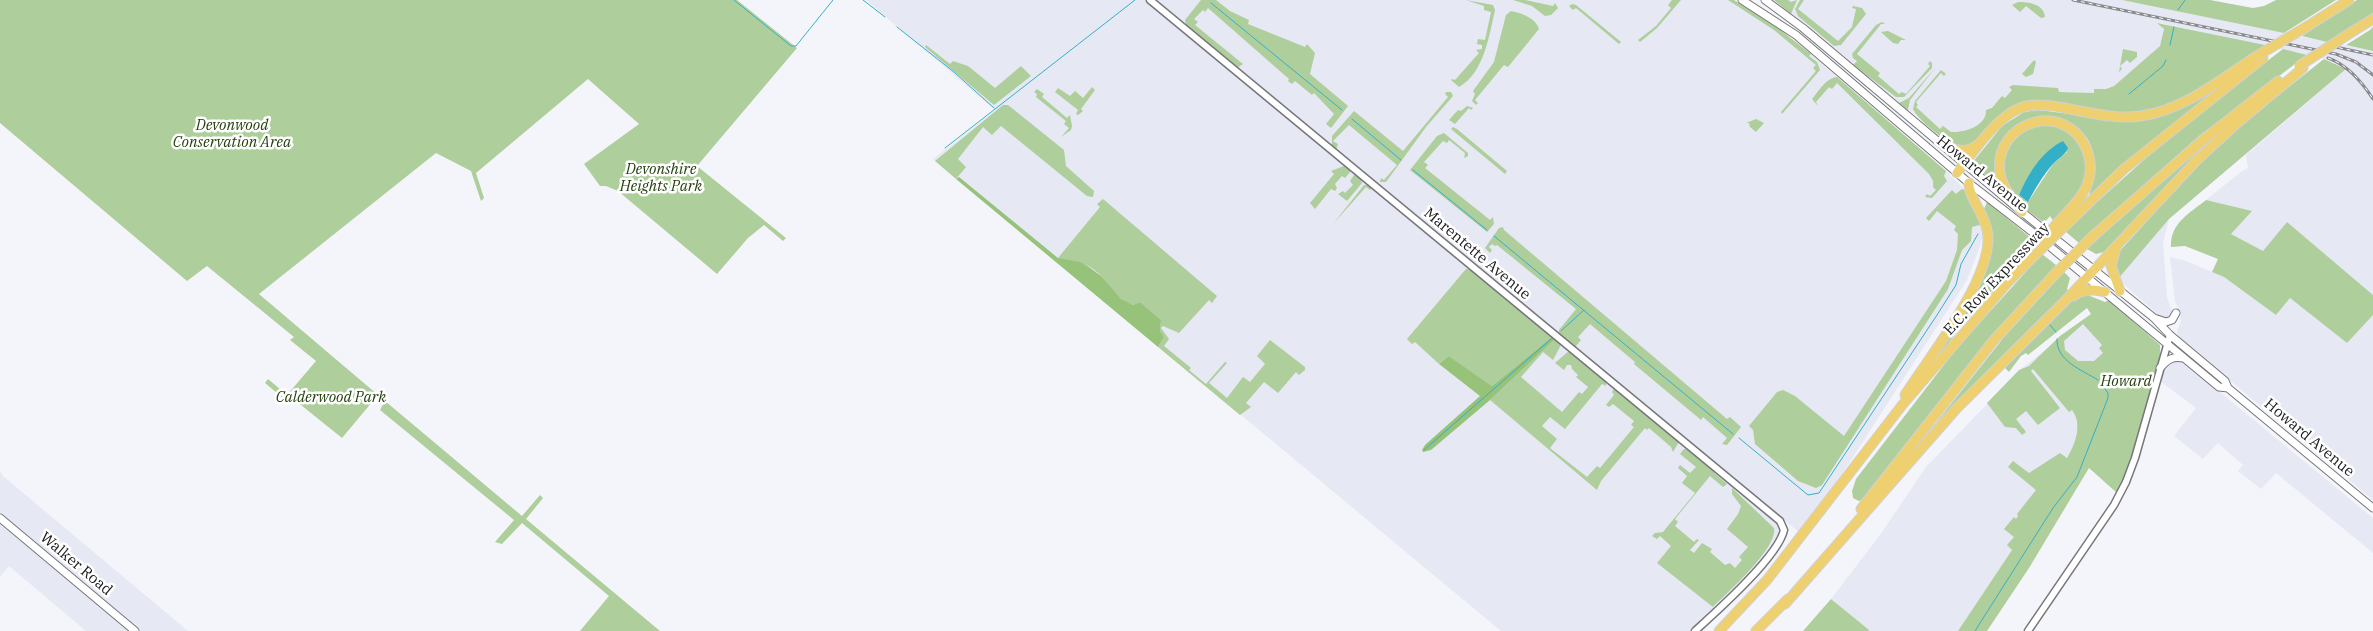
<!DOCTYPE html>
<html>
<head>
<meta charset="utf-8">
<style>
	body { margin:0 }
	canvas { display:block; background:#f4f5fa }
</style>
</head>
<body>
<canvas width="2373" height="631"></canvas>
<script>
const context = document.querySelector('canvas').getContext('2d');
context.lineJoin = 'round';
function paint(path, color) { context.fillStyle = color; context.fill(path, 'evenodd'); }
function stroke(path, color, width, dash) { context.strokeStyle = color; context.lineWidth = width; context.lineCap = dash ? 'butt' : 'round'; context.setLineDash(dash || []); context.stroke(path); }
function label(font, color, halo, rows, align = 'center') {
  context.font = font + ' "IBM Plex Serif",serif'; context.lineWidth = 5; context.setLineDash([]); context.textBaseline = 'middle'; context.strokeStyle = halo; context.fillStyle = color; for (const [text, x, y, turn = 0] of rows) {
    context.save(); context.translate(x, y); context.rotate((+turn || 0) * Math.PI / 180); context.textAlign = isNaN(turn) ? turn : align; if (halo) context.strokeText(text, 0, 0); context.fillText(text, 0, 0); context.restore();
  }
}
paint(new Path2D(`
	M866,0h280l631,522 4,7 -2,10 -27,34 -29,31 -31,27h-191l-568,-472 62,-49z
	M1155,0h579l67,46 148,128 19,19 17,40 -18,47 -108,168 -39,59 -20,26z
	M1774,0h348l251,51v244l-86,-73 -23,30 -33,-18 20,-23 -45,-11 36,-29 6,-3 -2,-13 100,-86 -20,-10 -166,-36 4,6 -4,17 -46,40 -8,3h-12v4l-35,-1 -39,12 -10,5 -15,12 -46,24 -26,-25 -16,-11z
	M2169,219l-6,24 4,54 5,14 -1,5 -6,2 -6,-2 -41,-37z
	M2170,257l16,4 38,16 52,38 14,-17 56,44 27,-27v185l-194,-162 -2,-7 4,-10 -1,-9 -5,-11z
	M2091,314l28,41 -44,59 3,13 -4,18 -62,105 -54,81h-90l-37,-32 49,-64 46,-68 96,-99z
	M2169,360l13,1 5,4 186,153v35l-97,-80 -15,16 -23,-18 5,-6 -25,-22 -15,16 -29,-23 22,-28 -36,-27z
	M0,471l3,5 185,155h-102l-77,-65 -9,11z`), '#e6e8f4');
paint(new Path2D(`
	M0,0h737l60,48 -100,118 89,72 -3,3 -19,-16 -16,13 -31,36 -99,-83 -12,-5h-6l-16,-22 55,-40 -51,-45 -112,94 8,25 -3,3 -10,-30 -35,-18 -177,141 119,101 -36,43 -46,-37 -13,-3 -18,-15 3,-4 19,16 29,-34 -26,-21 4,-3 -87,-71 -20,15 -187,-158z
	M1201,0h15l14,11 19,9 -1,4 57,23 2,-3 8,9 -5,21 38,32 -17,22 -5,-4 8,-10 -20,-21 -2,2 -17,-14 -3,3 -4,-3 1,-2 -81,-71 -3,4 -2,-2 -9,9 4,3 -3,3 48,39 -6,4 -51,-42 -1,-6z
	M1466,0l27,5 2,5c-6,26 -11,63 -36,77l-8,-7 1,-1 3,1 24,-27 -3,-3 6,-1v-4l-5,-1 1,-5 7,1 6,-28 -7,-2v-4z
	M1513,0h12l28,6 2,-3 3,5 -7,7 -6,1 -13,-10z
	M1672,0h9l-24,28 -17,14 -2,-2 18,-14 15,-18 -3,-3z
	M1728,0h6l39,24 38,30 -2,2 8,6 3,8 -38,44 -1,-2 35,-41 -3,-3 3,-3 -42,-35z
	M1774,0h14l3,2 6,-2 -6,14z
	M1800,0h4l-6,9 40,32 14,-14 4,-18 -4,-1 1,-2 9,2 4,6 -25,31 -7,1 -36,-30 -3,-7z
	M2122,0h88l43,8 11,-2 12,-6h60l-52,33z
	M2357,0h16v13l-46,29 -25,-6z
	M2018,2c11,0 26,2 27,15l-4,1 -15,-12 -6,6 -8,-7z
	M1572,4l4,1 45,37 -2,2 -43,-36 -3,2 -4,-4z
	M1511,11c10,2 25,7 28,18l-31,38 -4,-2 -29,35 3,3 -2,2 -4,-4 3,-7 -2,-3 21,-29 12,-47z
	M1882,22l3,2h-4l-24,30 23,19 -2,3 21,18 3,-2 4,2 24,-28 -2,-2 2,-3 2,2v5l-28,29h-8l-43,-32 4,-4 -4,-3 -1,-4 24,-29z
	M2157,23l108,22c-45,31 -92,71 -149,68 -23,-2 -46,-4 -69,-6 -8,-1 -18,-4 -26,-3 -37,4 -38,70 -81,32 -9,-7 -22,-17 -27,-27l2,-8 26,-31 5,4 -2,2 -3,-3 -25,29 2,3 -2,2 24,22 3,-3 8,6c13,1 36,-6 35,-22l6,-2 10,-12 3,2 7,-8 -3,-3 4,-2 45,3 1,4 35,1v-4h12l8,-3 46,-40 4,-17z
	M2373,27v24l-27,-6 24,-15z
	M1888,31l18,9h-5l-3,4 -5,-1 -12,-11z
	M926,45l24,19 3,-3 15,5 27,22 26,-22 10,10 -37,29 -69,-58z
	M2123,49l14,3v5l-7,6 -3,-3 -7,6 2,3 -3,3z
	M2283,49l24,6 -108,81 -120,107 -14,-12 112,-101z
	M2324,59l22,10 -177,150 -51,60 -4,-16 4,-10 79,-87 35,-34z
	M2034,60l2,2 -3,12 -7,3 -4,-3z
	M1936,67l-26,33 -2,10 -9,-7 10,-5z
	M1837,77l109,94 -2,5 3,5 -15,17 -7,-1 2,-3 3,2 6,-6 -3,-3v-6l-4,-7 -92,-91 -5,6 -3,-2 -13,15 2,4 -6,-7c7,-8 14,-21 25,-22z
	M1092,87l3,3 -14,19 2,2 -5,4 -2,-1 2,-4 -23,-18 3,-4 12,8 5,-5 8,7z
	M1037,89l7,5 -2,3 25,21 3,-3 2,11 -1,4 -10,7 8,-9 -5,-4 2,-3 -30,-24 1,-3 -3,-2z
	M2214,90l-125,106c6,-22 11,-56 -14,-68 -10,-5 -24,-7 -35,-10l-38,29 1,43 -31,-27 30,-37 22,-14 15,-2 85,11z
	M1446,92h5l2,4 -27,31 -40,55h-6l1,-4 3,2 13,-15 -48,-40 -16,16 5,3 -2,6 -4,-4v-10l22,-25 49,40 45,-54 -3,-3z
	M1003,105h5l56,45 2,16 28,25 -1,6 -6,-1 -86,-70 -9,9 -9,-8 -25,32 8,8 -10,12 -21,-18z
	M1467,106l6,2 -2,2 -2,-2 -14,16 -6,-4 9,-10 3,1z
	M1756,119l8,4 -8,9 -6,-5 -1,-4h-3z
	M2232,124l-121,125 -2,-1 -5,4 -8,2 -9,-5 77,-71z
	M2045,125c35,2 52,37 35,67 -7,11 -18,21 -26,30l-4,-6 -6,7c-10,-8 -22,-16 -30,-26 -22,-29 -5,-69 31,-72zM2058,144l9,8 -14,12 -25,38 -9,-7c9,-22 22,-37 39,-51z
	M1453,127l4,2 50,42 -2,3 -54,-45z
	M1444,133l24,20v3l-4,2 1,-5 -16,-13 -2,3 -4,-2 -19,21 4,3 -3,3 65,52 3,-3 1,7 -7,8 -77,-62 27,-34z
	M1344,166l6,2v4l-5,6 -3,-2 -7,8 2,4 -2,3 -4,-2 -16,20 -5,-6 24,-29 -3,-3z
	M1354,175l6,1 2,7 -15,18 -9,-7 5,-3 2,2 8,-8 -3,-4z
	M1364,185h7l1,3 -2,2 -4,-3 -33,37z
	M1962,189l4,2 8,20 6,3 3,10 -11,3 -1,14 -9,9 -14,39 -126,196 -6,3 -18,-7 -43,-37 -2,-14 -4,-4 28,-34 6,-2 12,6 49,40 102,-155 11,-31 1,-16 -4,-4 2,-4 -19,-15 -8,10 -3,-3 26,-28 4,4z
	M1103,199l114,97 -5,7 -3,-3 -30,33 -16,-7 -2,2 8,11 -5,7 27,22 -2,2 17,14 19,-22 2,1 -18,20 18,15 16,-21 7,5 15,-18 -8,-8 13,-16 35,27v3l-6,5 -3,-3 -18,21 -14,-11 -18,21 5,4 -11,8 -82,-68 6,-10 -4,-6 1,-11 -21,-18 -7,3c-14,-3 -23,-19 -32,-29 -15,-17 -27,-11 -43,-18l42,-51 -3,-3z
	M2206,200l46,11 -21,23 32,17 24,-29 86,73v20l-26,28 -57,-45 -14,17 -52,-38 -12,-5 6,-13 -33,-13 -14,1c-1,-24 19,-34 35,-47z
	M1987,202l44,36 -4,4 4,4 -72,83 -50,67 78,-131 -4,-54z
	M1503,227l1,3 223,189 3,-2 11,10 -14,18 -5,-1 5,-6 -24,-21 -2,3 -67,-56 1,-2 -45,-38 -12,13 3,3 -5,6h-3l-14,-12v-4l17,-21 -79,-64 -2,1 -3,-2 -3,3 3,3 -2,3 -5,-5 14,-20z
	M2042,254l14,11 -46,51 -146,183 -5,2 -6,-3 -1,-7 4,-12 101,-131z
	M1466,269l8,1 79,66 -61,50 -43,-30 -10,8 -24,-22 -3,2 -5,-5z
	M2064,272l6,6 -3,11 1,2 -8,11 -150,154 94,-119z
	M2087,292l3,4 15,6 4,-2 51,45v10c-13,46 -22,95 -43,138l-28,-25 -60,100 -42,63h-29l54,-81 -5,-5 7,-8 -10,-8 10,-12 2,2 2,-3 -1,-2 19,-24 -28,-23 5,-6 16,12 31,-20 7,5c8,-14 16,-33 5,-48l-3,2 -36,-43 -2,2 29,37 -22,17 -12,-14 -10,8 10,13 -4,3 -6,-7 -11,-1 -18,-24 32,-33 10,-4 31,-30 31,-22 -4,-6 -59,47 -2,-2 -5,3 -12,16 -4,-4 72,-72zM2083,324l19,21 -3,3 4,5 -9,8h-16l-13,-11 -1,-9z
	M1556,338l6,5 -9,17 -10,-8 -22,25 41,35 17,-20 3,2 6,-7 -12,-10 2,-2 -6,-6 -1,-4h-4l-3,5 -9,-7 15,-13 36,30v6l-4,-2 -37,45 -15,-12 -8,9 15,13 -7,9 37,29 10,-11 3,2 34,-41 -3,-2 3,-4 -21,-17 -4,3 -3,-2 8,-10 -2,-3 2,-4 5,2 61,50 -7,12 -2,-5 -22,-19 -2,2 -2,-2 -44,53 -4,9 -107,-90z
	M385,401l137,115 18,-21 3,3 -17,21 134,112h-80l29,-35 -87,-73 -20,21 -7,-2 19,-22 -134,-110z
	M1684,449h4l27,22 -1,2 13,11 -4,3 -13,-11 -35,43 3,3 -3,4 19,16 3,-3 2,1 -9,10 4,3 8,-10 10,6 -2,3 15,13 5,-2 5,5 7,-8 -3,-3 9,-10 -21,-18 11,-15 3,-8 -9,-12v-6l42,40c4,20 -47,65 -61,79l-56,-44 14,-17 -11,-10 -3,3 -5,-3 3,-3 8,-1 32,-39 -13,-10 5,-7 -9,-8 2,-3 10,8 6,-6 -16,-13z
	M1831,599l38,31 -1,1h-65z`), '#aece9b');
paint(new Path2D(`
	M959,177l99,81 22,4 9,5 12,9 20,23 12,6 7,-3 21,18 -1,11 4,6 -6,10 -202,-168z
	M1553,336l3,2 -66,62 -59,50 -8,2 -1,-2 3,-5 55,-49 -41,-32 10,-8 43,30z`), '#96c279');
paint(new Path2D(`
	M2063,141l5,7c-3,8 -11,11 -16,17 -10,12 -17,24 -24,37l-9,-7c9,-21 23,-44 44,-54z`), '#33b0c8');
stroke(new Path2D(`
	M734,0l57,46h5l37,-46
	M863,0l22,17
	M1211,3l131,107
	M2178,10l7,-10
	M897,27l57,45 40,36
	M2170,45l4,-18
	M2129,94l34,-28 3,-6
	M1352,119l49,41
	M945,148l190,-148
	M1413,170l74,60
	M1494,236l239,198
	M2050,325l6,7
	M1561,331l23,-21
	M2057,339c-1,22 25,31 41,41
	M1739,438l69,57 11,-2 118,-178 19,-30 5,-21 17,-30
	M1424,450l127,-111
	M1975,631l78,-123 24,-31 31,-79v-5l-5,-7`), '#33b0c8', 1);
const tertiary = new Path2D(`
	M1150,0l630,521 4,9c-6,27 -68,82 -89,101
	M2028,631l86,-126 12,-23 9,-24 35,-123`);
const secondary = new Path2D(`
	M1742,0l54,35 173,148 67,52 183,152 9,1
	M1765,0l38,28 219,184 132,106 16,17 55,46 3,7 145,120
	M2154,318l12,4 6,-2 4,-7
	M2160,368c7,-8 12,-12 23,-10
	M0,518l135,113`);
const motorway = new Path2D(`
	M2306,27l43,-27
	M2355,30l18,-11
	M1944,146c12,4 22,8 33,-1
	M1957,173c16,-21 43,-62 70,-67 17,-3 38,2 53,5 20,4 41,8 61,5 43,-6 79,-36 114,-59
	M2022,212c-8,-12 -20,-24 -22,-39 -7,-51 64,-74 86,-25 5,11 6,25 1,37 -5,13 -16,23 -25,33
	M2068,223l56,-54 139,-111
	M2092,237l112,-98 74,-58
	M2116,248l-5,18 9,25
	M2073,296c11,-7 20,-7 32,-4
	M1905,395c25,-39 82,-110 83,-155 1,-22 -21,-44 -19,-57
	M1861,509l133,-169 59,-64
	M1785,604l172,-196 106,-105 134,-143 39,-36 67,-56
	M1719,631l48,-51 136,-176 106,-123 25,-25
	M1756,631l32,-32`);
stroke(tertiary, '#76767b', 9);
stroke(secondary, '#76767b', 9);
stroke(motorway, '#d1d1d1', 11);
stroke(tertiary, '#fff', 6);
stroke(secondary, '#fff', 7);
stroke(motorway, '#efd071', 9);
const rail = new Path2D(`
	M2073,0l263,54 20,8 17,13
	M2331,46l42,9
	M2328,58c20,7 34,24 45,41`);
stroke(rail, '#898a8d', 3);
stroke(rail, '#fff', 1, [4]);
const motorwayBridge = new Path2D(`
	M2255,57l51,-30
	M2299,66l56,-36
	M2044,238l18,-20
	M2034,256l34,-33
	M2053,276l39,-39`);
stroke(motorwayBridge, '#d1d1d1', 11, []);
stroke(motorwayBridge, '#efd071', 9);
label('italic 15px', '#24400c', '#fff', [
	["Devonwood",232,126],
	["Conservation Area",232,143],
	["Devonshire",661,170],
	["Heights Park",661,187],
	["Howard",2126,382],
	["Calderwood Park",331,398]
]);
label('15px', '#19191b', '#fff', [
	["Howard Avenue",1982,174,39],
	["Marentette Avenue",1477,254,40],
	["E.C. Row Expressway",1997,279,-47],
	["Howard Avenue",2309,438,40],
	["Walker Road",76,564,40]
]);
</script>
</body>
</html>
